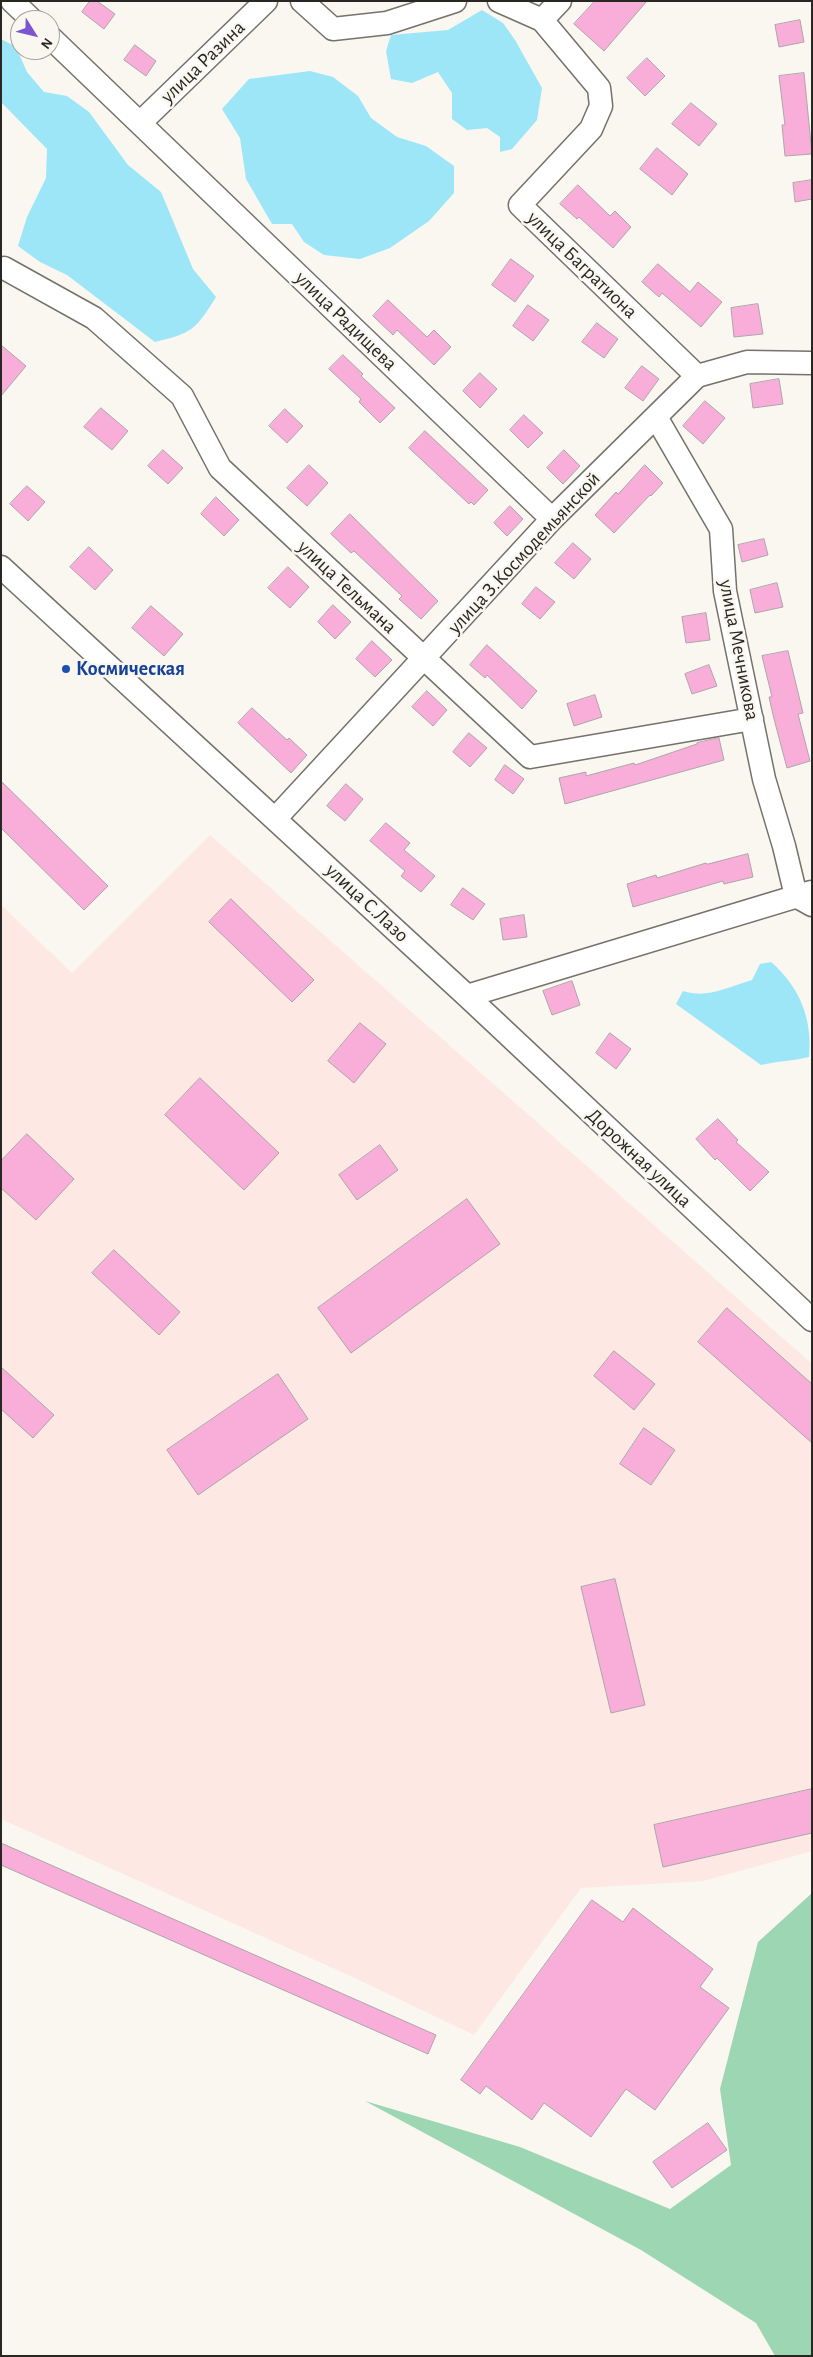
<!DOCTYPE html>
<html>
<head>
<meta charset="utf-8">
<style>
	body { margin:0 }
	#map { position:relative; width:813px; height:2357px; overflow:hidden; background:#f9f7ef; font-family:"Alegreya Sans",sans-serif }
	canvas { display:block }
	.frame { position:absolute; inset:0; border:2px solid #282724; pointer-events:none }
	.north { position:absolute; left:10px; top:10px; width:50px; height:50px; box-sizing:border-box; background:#f9f7ef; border:1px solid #a5a49e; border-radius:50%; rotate:126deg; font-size:14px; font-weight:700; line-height:20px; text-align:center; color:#282724 }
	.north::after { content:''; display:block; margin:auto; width:18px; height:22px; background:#7c56cf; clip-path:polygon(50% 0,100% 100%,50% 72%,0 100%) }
</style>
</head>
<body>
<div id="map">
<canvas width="813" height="2357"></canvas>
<div class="frame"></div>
<div class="north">N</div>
</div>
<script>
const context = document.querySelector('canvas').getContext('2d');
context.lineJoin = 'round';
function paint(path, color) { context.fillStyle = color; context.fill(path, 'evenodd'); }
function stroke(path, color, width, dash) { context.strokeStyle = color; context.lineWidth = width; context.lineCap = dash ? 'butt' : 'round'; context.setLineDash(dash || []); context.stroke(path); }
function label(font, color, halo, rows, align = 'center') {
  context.font = font + ' "Alegreya Sans",sans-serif'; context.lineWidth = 5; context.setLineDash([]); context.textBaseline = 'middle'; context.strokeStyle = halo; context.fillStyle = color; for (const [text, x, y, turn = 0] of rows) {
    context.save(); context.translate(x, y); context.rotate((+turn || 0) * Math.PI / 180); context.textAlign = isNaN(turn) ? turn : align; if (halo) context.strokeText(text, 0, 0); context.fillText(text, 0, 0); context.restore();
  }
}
paint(new Path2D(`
	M210,835l602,529v487l-109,30 -122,7 -107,147 -119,-57 -354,-159v-914l71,68z`), '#fde8e3');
paint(new Path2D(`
	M812,1893v463h-37l-19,-33 -115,-73 -276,-149 155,46 150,62 61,-44 -11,-76 38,-147z`), '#9dd6b2');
paint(new Path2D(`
	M482,10l21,13 12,17 27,48 -5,32 -25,29 -12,3v-15l-13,-9 -20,2 -15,-11v-26l-14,-21 -26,11 -21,-4 -5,-28 5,-16 57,-5z
	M1,39l15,8 11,25 17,20 23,4 22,16 39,53 33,27 32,77 23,28c-20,32 -23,36 -61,45l-88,-67 -27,-13 -22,-16 9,-29 19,-39 1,-29 -46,-47z
	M310,71l23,6 25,19 13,22 26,19 29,9 28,20v27l-25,28 -39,27 -30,11 -36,-4 -20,-13 -12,-18h-20l-26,-45 -6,-41 -18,-29 27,-30z
	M771,962c28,24 42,57 38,95 -16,4 -32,4 -48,8l-85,-61 7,-13c25,8 44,-4 69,-11l8,-16z`), '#9ce6f8');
const building = new Path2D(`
	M90,1h7l18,13 -11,15 -22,-17z
	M595,1h52l-43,50 -30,-27z
	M800,20l4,22 -25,5 -4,-22z
	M135,45l21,16 -10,15 -22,-16z
	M647,58l18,18 -20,20 -18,-18z
	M804,73l8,81 -27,2 -3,-31h3l-6,-49z
	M691,103l26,21 -18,22 -27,-22z
	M657,148l31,26 -16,21 -32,-26z
	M812,180v19l-17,3 -2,-19z
	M578,185l32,31 5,-5 16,16 -18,21 -34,-31 -2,2 -17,-15z
	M511,259l23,17 -19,26 -23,-17z
	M658,264l32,28 8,-10 24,20 -21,25 -39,-34 -3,4 -17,-15z
	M388,300l39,37 7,-7 17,17 -17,18 -37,-35 -4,5 -20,-19z
	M758,304l5,30 -29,3 -3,-29z
	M528,305l21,15 -16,21 -20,-15z
	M597,323l21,16 -14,19 -22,-16z
	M1,345l25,21 -25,30z
	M343,355l20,19 -2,2 34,32 -15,15 -21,-21 2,-3 -32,-30z
	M642,366l17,13 -16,22 -18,-13z
	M480,373l17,16 -17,19 -17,-17z
	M779,379l4,25 -30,4 -3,-24z
	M705,401l20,17 -22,26 -20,-18z
	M101,408l27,23 -16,19 -28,-23z
	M285,409l18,17 -16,17 -18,-17z
	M524,415l19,18 -15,15 -18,-18z
	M425,431l63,59 -14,15 -3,-3 -2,2 -60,-56z
	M163,450l20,18 -15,16 -20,-18z
	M564,450l16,16 -17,18 -16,-16z
	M309,465l19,18 -21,23 -20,-18z
	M645,465l18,18 -12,13 -1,-1 -36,38 -19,-18 21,-23 2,2z
	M27,486l18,16 -17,19 -18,-17z
	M216,497l23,23 -15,16 -23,-22z
	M510,506l13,13 -16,17 -13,-13z
	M350,514l88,87 -17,18 -22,-20 3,-3 -48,-45 -3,2 -20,-19z
	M764,539l4,16 -26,7 -4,-17z
	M573,543l18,16 -17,20 -19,-16z
	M89,547l24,23 -18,20 -25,-23z
	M288,567l21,20 -19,21 -22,-20z
	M777,583l6,24 -28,6 -5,-23z
	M536,587l19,15 -15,17 -18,-15z
	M333,605l18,17 -16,17 -17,-17z
	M151,606l32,28 -19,22 -32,-28z
	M706,613l4,27 -24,3 -4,-26z
	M372,641l20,19 -17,17 -19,-18z
	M487,645l50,46 -15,18 -35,-34 -2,3 -15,-13z
	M788,651l15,62 -5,1 12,47 -23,7 -13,-49 -5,-22h3l-10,-41z
	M709,665l8,21 -25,8 -7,-20z
	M427,691l20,19 -14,16 -21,-19z
	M595,695l7,22 -28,9 -7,-22z
	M252,708l35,32 2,-2 18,17 -16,18 -53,-50z
	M469,733l18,15 -17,19 -17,-15z
	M719,738l5,22 -159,44 -6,-26 27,-6v4l48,-13 1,2 62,-21v-1z
	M505,765l19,14 -11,15 -18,-14z
	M1,781l107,105 -24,24 -83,-82z
	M346,784l17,15 -18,22 -18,-15z
	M386,823l24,20 -6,7 31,26 -14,16 -20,-16 4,-5 -35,-30z
	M748,854l5,23 -29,7 -1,-3 -90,26 -6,-23 29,-9 1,3 49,-15 1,1z
	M463,888l22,16 -12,16 -22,-15z
	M231,899l83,81 -22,22 -83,-80z
	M524,915l3,22 -24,3 -3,-21z
	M572,981l8,24 -28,10 -9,-24z
	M360,1023l26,21 -32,39 -26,-22z
	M610,1033l21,16 -15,20 -20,-16z
	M200,1078l79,75 -35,37 -79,-75z
	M718,1119l20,21 -2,2 33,30 -19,19 -33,-33 -2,2 -19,-21z
	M27,1134l47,45 -38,41 -35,-32v-27z
	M380,1145l18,25 -41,30 -18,-25z
	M467,1199l33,45 -149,109 -33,-45z
	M114,1250l66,62 -21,23 -67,-62z
	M727,1308l85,76v59l-114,-101z
	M614,1351l41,33 -21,26 -40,-34z
	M1,1367l53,48 -21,23 -32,-29z
	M278,1374l30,45 -110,76 -31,-45z
	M644,1428l31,22 -24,35 -31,-21z
	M615,1579l30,126 -34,8 -30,-126z
	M812,1789v44l-149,34 -9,-42z
	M1,1843l435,192 -8,19 -427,-189z
	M592,1900l31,22 10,-14 80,61 -13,18 29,21 -74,102 -29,-21 -35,48 -47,-34 -12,17 -46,-34 -6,8 -19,-14z
	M708,2123l19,27 -55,38 -19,-26z`);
paint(building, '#f8aed9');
stroke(building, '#ada5a9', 1);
const minor = new Path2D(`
	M12,1l20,19
	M302,1l31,28 54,-6 68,-22
	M499,1l43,19 57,68 2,18 -10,23 -71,76 177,171
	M542,20l18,-19
	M50,37l502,482
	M140,123l126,-122
	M4,268l90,50 88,78 38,72 310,289 222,-38
	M656,417l65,112 4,62 39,188 20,67 12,50 16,9
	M1,567l466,429 345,324
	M275,819l277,-300 145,-143 50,-14 65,1
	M467,996l344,-104`);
stroke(minor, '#74726b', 25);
stroke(minor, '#fff', 22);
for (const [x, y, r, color] of [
	[66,669,5,"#1a4fb4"]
]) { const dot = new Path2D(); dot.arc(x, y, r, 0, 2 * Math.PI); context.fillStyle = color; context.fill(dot); stroke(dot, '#f9f7ef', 2); }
label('20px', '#282724', '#f9f7ef', [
	["улица Разина",203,62,-44],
	["улица Багратиона",582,265,44],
	["улица Радищева",346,321,44],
	["улица З.Космодемьянской",524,553,-47],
	["улица Тельмана",347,587,43],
	["улица Мечникова",739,650,79],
	["улица С.Лазо",367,903,43],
	["Дорожная улица",639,1158,43]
]);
label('bold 20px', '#164399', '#f9f7ef', [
	["Космическая",76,669]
], 'left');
</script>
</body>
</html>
